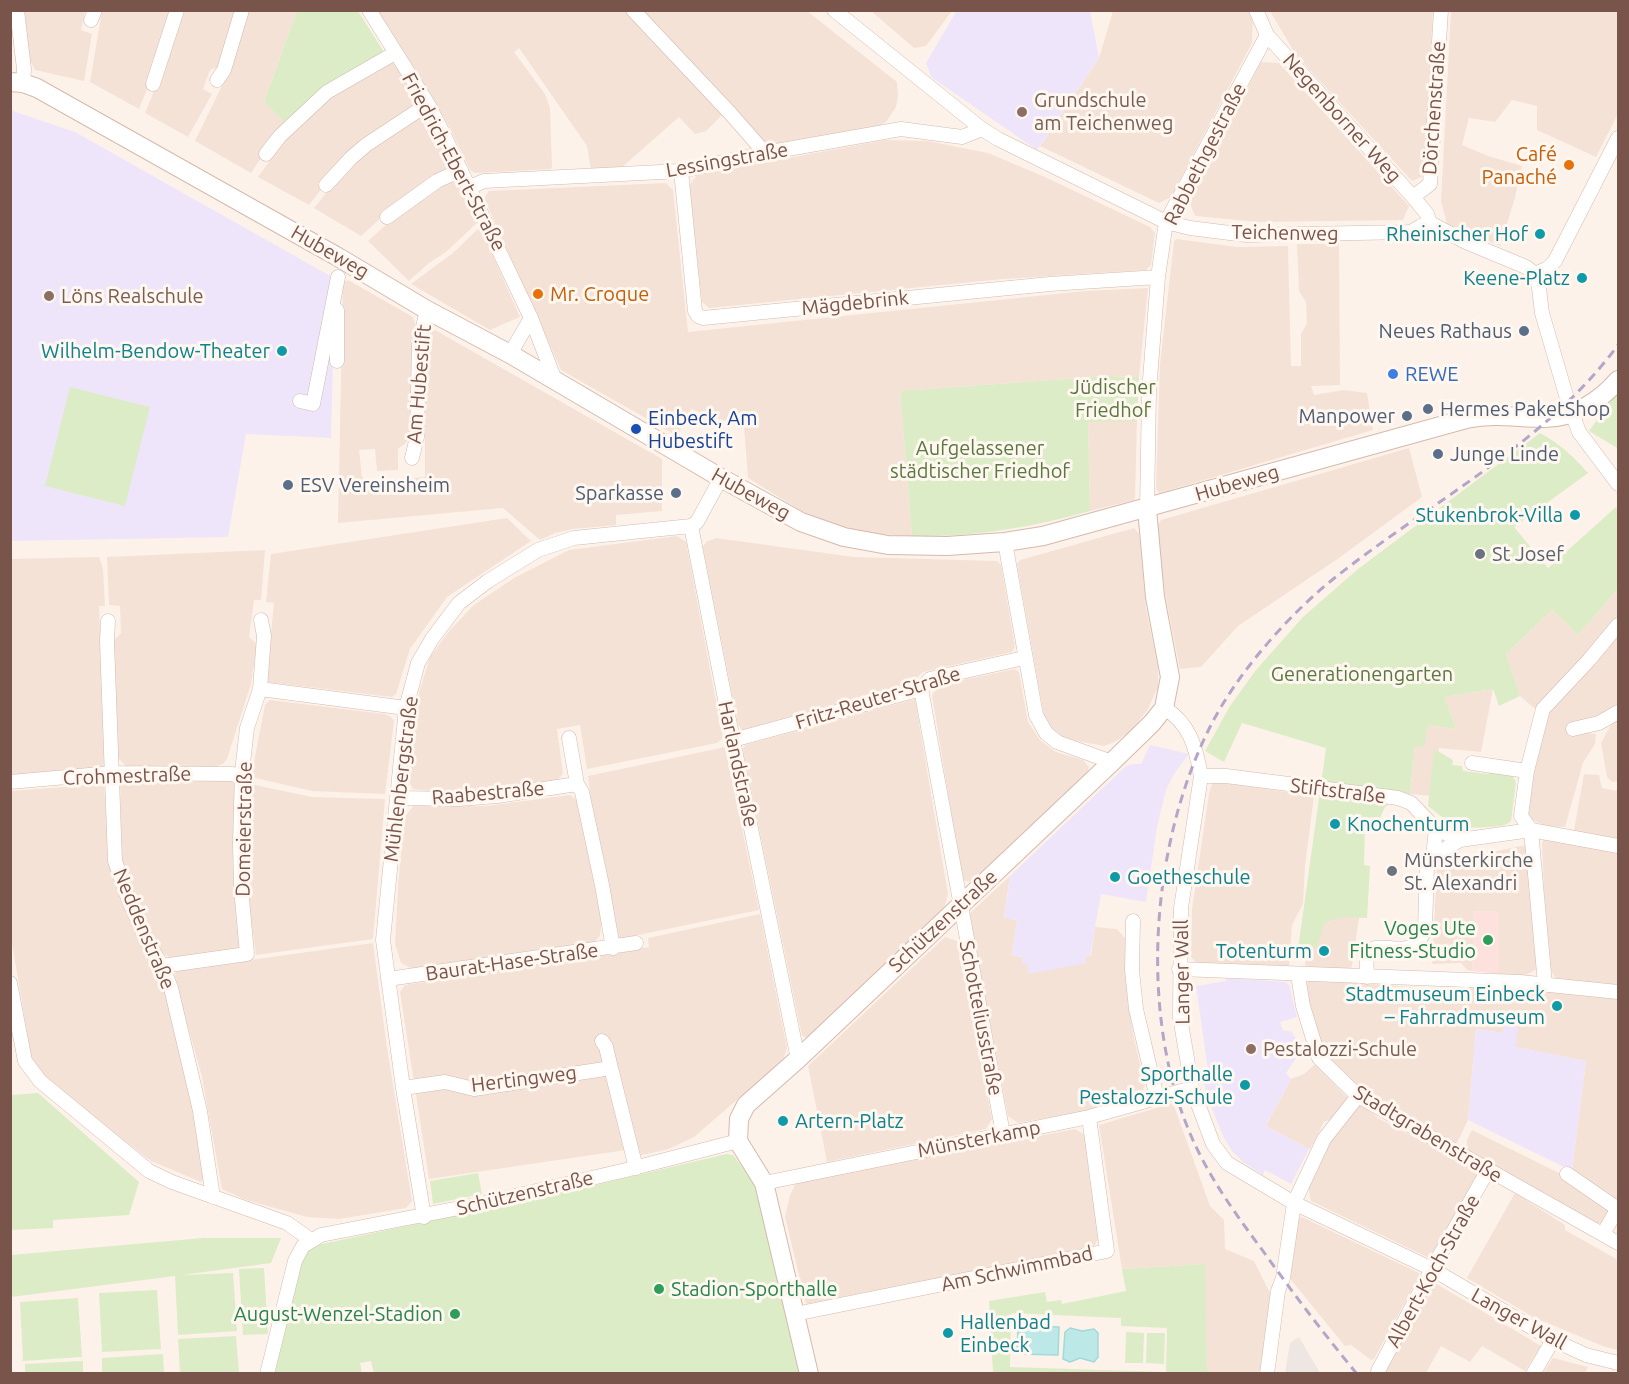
<!DOCTYPE html>
<html>
<head>
<meta charset="utf-8">
<style>
	body { margin:0 }
	#map { position:relative; width:1629px; height:1384px; overflow:hidden; background:#fdf2e9; font-family:Ubuntu,sans-serif }
	canvas { display:block }
	.frame { position:absolute; inset:0; border:12px solid #79544b; pointer-events:none }
</style>
</head>
<body>
<div id="map">
<canvas width="1629" height="1384"></canvas>
<div class="frame"></div>
</div>
<script>
const context = document.querySelector('canvas').getContext('2d');
context.lineJoin = 'round';
function paint(path, color) { context.fillStyle = color; context.fill(path, 'evenodd'); }
function stroke(path, color, width, dash) { context.strokeStyle = color; context.lineWidth = width; context.lineCap = dash ? 'butt' : 'round'; context.setLineDash(dash || []); context.stroke(path); }
function label(font, color, halo, rows, align = 'center') {
  context.font = font + ' Ubuntu,sans-serif'; context.lineWidth = 6; context.setLineDash([]); context.textBaseline = 'middle'; context.strokeStyle = halo; context.fillStyle = color; for (const [text, x, y, turn = 0] of rows) {
    context.save(); context.translate(x, y); context.rotate((+turn || 0) * Math.PI / 180); context.textAlign = isNaN(turn) ? turn : align; if (halo) context.strokeText(text, 0, 0); context.fillText(text, 0, 0); context.restore();
  }
}
paint(new Path2D(`
	M24,11h61l-4,19 11,4 -8,47 -49,-11 -5,-9z
	M102,11h72l-19,59 -16,39 -49,-27z
	M181,11h56l-15,55 -12,4 -7,19 9,5 -24,43 -43,-24 29,-71z
	M249,11h48l-33,91 23,23 -24,30 -12,18 -56,-32 37,-76z
	M377,11h250l95,104 -16,16 -11,3 -16,-17 -59,52 -29,1 -4,-24 -68,-98 -5,4 31,42 5,14 2,59 -1,2 -76,4 -5,-3 -20,-42z
	M640,11h167l90,71 1,15 -2,10 -10,15 -12,7 -107,17z
	M871,11h81l-26,35 -12,2z
	M1113,11h136l4,7 -1,25 -81,154 -12,6 -119,-57 59,-88z
	M1270,11h163l-9,165 -12,5 -116,-126z
	M1451,11h167v103l-22,43 -59,-27v-24l-25,-6 -17,22 -26,-4 -7,27 26,11 34,10 -8,35 -14,45 -53,-22 -6,-23z
	M393,61l26,41 -3,6 -70,50 -37,47 -51,-28 28,-39 44,-43z
	M1261,62l18,1 130,143 -6,14 -144,2 -64,-6 -6,-15z
	M421,115h6l26,51 -2,4 -47,27 -43,39 -47,-28 26,-32 49,-41z
	M885,140l43,1 60,12 57,24 105,50 5,6 -4,32 -5,5 -143,9 -294,29 -7,-6 -13,-116 8,-11z
	M450,180l12,5 16,37 -32,30 -17,11 -20,18 -41,-40 40,-36z
	M666,183l7,7 15,142 397,-41 63,-3 -9,89 -31,-1 -208,15 12,145 -34,-2 -32,-6 -43,-16 -55,-34 -4,-51 -53,-18 -14,27 -116,-66 -77,-172 5,-7z
	M480,227l40,90 -30,13 -79,-46 42,-31z
	M1177,239l60,8 51,-1 3,120h10v-32l6,-11 -1,-21 -7,-11 -2,-47h42l1,141 -29,1 3,9 30,-5 23,3 6,37 -213,63 -2,-1 -2,-4 4,-124 14,-123z
	M348,280l65,37 3,11 -5,111 -13,10v21l-21,1 -2,-22 -16,1 3,27 5,5 58,-5v-136l3,-7 7,-4 227,129v52l-46,4v10l-43,4 -18,4 -15,7 -37,-32 -165,15 5,-240z
	M1088,421h49l-2,76 -1,3 -44,11z
	M1409,448l13,49 -83,61 -101,68 -37,41 -21,2 -15,-74 -8,-68 4,-7z
	M507,518l24,23 -84,56 -37,52 -14,45 -4,3 -126,-15 8,-79 -8,-1 5,-48z
	M1134,528l5,6 7,74 12,59v20l-10,22 -16,21 -17,12 -11,4 -38,-7 -16,-11 -6,-13 -27,-151 3,-4z
	M677,536l9,6 37,196 -6,5 -130,26 -7,-44 -23,4 6,44 -7,10 -63,9h-53l-27,-3 -4,-8 10,-88 11,-36 20,-27 24,-25 40,-27 55,-28z
	M716,538l138,19 143,4 4,4 14,82 -3,5 -89,20 -13,11 -168,47 -4,-6 -35,-177 3,-5z
	M265,550l-4,50h-7l-5,37 8,7 -6,40 -24,75 -4,5 -9,3 -88,-1 -8,-8 -7,-114 10,-11 -1,-27 -11,-1 -2,-48z
	M99,557l4,12 2,37h-6l7,158 -6,6 -89,5v-216z
	M1618,589v31l-79,88h-5l-14,-12 -14,-42 46,-44 26,25z
	M1618,634v76l-15,9 -37,9 5,3 25,3 -1,10 -12,19 -18,64 -20,-1 -14,-7 -5,-13v-15l21,-73 6,-13z
	M1015,669l4,3 9,50 12,18 16,12 27,8 6,7 -2,6 -116,109 -9,-2 -30,-185 7,-10z
	M1493,689l-12,63 -42,-4 -7,48 -22,-2 5,-48 13,-21 28,4 -11,-32z
	M915,699l33,195 -4,15 -136,129 -6,-2 -59,-286 2,-5z
	M270,700l115,14 6,3 3,4 -9,73 -73,-3 -61,-14 14,-72z
	M1618,718v63l-6,1 -5,-5 -6,-34 13,-24z
	M725,747l34,163 -140,29 -28,-139 -3,-24z
	M1584,774l15,1 3,13 16,3v50l-37,-7 -7,-4z
	M233,780l3,3 -3,47 8,112 -3,7 -68,9 -8,-5 -31,-61 -9,-31 -2,-77z
	M1218,782l96,14 -9,70 -2,38 -11,21 -3,42 -92,-4 -6,-6 1,-48 17,-116 3,-9z
	M104,784l5,75 11,40 38,72 22,69 25,138 -4,4 -50,-21 -48,-36 -65,-55 -6,-9 -21,-123 -1,-147z
	M250,784l62,13 73,2 -12,140 -117,16 -9,-64 -2,-65z
	M570,795l9,7 23,118 -2,16 -10,10 -169,23 -10,-1 -10,-5 -6,-19 3,-57 6,-69 10,-13 72,1z
	M1545,837l73,12v140l-60,-6 -7,-13 -7,-79 -2,-48z
	M1530,844l7,125 -13,7 -25,-2v-62l-25,-1 -2,60 -5,-1 -6,-7 -29,1 5,-100z
	M1010,876l-6,41 13,3 -5,35 10,2 5,7 59,-1 -1,-6 6,-2 4,-28 22,2 8,9 1,44 7,52 12,52 -5,9 -48,15 -74,13 -10,-7 -39,-202z
	M1360,912l-9,59 -34,-2 -12,-4 5,-52z
	M760,914l27,134 -4,12 -89,77 -25,12 -40,9 -3,-8 -197,29 -29,-187 5,-7 244,-38 -1,-9z
	M945,937l12,4 35,178 -6,10 -159,33 -19,-96z
	M373,943l14,105 25,153 -6,7 -67,11 -32,-2 -61,-17 -24,-11 -20,-112 -28,-101 3,-6z
	M1310,979l112,9 99,-1 97,11v203l-3,3 -43,-33 14,-110 -71,-14 4,-31 -16,17 -27,-4 -8,91 -13,27 -72,-40 -37,-29 -25,-25 -17,-65z
	M1315,1064l35,36 -12,16 -14,6 -12,24 -3,3 -43,-23 25,-47 13,-5z
	M1173,1103l37,103 14,14 1,29 29,12 17,34 -9,78h-49l-6,-4 -3,-105 -82,5 -23,-144z
	M1357,1103l4,1 17,14 98,52 1,5 -45,80 -5,2 -116,-56 -3,-14 25,-53z
	M1075,1129l10,6 14,103 -6,10 -287,56 -21,-87 5,-22 6,-12z
	M1472,1130l91,45 50,32 -9,15 -10,2 -128,-71 1,-13z
	M1515,1193l50,32v5l53,30v90l-13,-3 -72,-30 -66,-39z
	M1302,1217l117,56v4l-45,82 -3,1 -20,-15 -6,1 -58,-71 8,-56z
	M1435,1283l106,63 -16,25 -43,-25 -12,16 -29,-16 -15,27 -42,1 45,-88z
	M1553,1358l35,9 -3,6h-42z`), '#f5e2d7');
paint(new Path2D(`
	M1474,911l25,1v62l-27,-3z`), '#fde1dd');
paint(new Path2D(`
	M1299,1337l21,36h-35l5,-30z`), '#eee6e2');
paint(new Path2D(`
	M957,10l133,1 9,47 -62,92 -106,-73 -5,-14z
	M10,110l65,22 266,150 -1,78h-7l-2,78 -85,-4 -18,103 -217,4z
	M1150,745l39,9 -15,20 -8,16 -9,37 -11,75 -45,-8 -11,62 -5,1 1,6 -57,11 -2,-10h-4l-1,-7 -10,-2 5,-35 -13,-2 6,-42 116,-110 7,-2h8z
	M1225,978l61,4 3,3 8,32 -17,5 3,8 9,2 5,9v16l-11,16 5,6 -25,47 43,23 -18,35 -26,-14 -2,5 -19,-12 -12,-12 -8,-13 -16,-39 -7,-28 7,-1 -12,-84 30,-5z
	M1505,1014l14,2 -3,31 70,14 -14,110 -104,-51 8,-91 27,4z`), '#efe5fa');
paint(new Path2D(`
	M297,11h61l26,41 -97,73 -23,-23z
	M1108,376l31,1 -2,44 -49,1 2,89c-60,17 -116,26 -178,25l-12,-145z
	M70,387l80,20 -25,99 -80,-20z
	M1618,391v55l-1,2 -28,-17z
	M1540,433c20,11 33,23 48,40l-74,54 34,41 68,-61 2,3v79l-40,46 -26,-25 -46,44 14,42 -21,10 -6,-17 -48,8 11,32 -28,-4 -4,22 -9,-1 -5,48 -24,-3 3,13 -4,3 -5,11 -10,-1 -5,6 -1,42 6,1 -3,52 -23,-1 -19,5 -8,25 -19,2 28,-201 -84,-25 -18,39 -19,-11 25,-45 26,-36 47,-53 55,-48z
	M1434,749l19,11 -1,5 10,1 1,5 25,3 4,-4 20,5 4,7 -5,39c-6,6 -14,5 -22,6 -34,2 -35,-1 -61,-21z
	M38,1093l101,89 -10,33 -76,5v8l-42,2v-135z
	M726,1154l7,1 20,26 7,15 42,177 -428,1 -3,-13 -11,2 2,10 -90,1 29,-115 12,-13 270,-58z
	M478,1173l4,21 -49,10 -3,-23z
	M203,1238h78l-10,25 -89,12 51,-2 4,58 -59,4 -3,-59 -164,21v-42z
	M1205,1264l2,105 6,4h-220l-4,-72 56,-9 2,10 14,-2 1,4 64,-13 -4,-22zM1011,1313l110,5v8l46,2 -1,44 -156,-5z
	M264,1268l4,66 -25,1 -4,-66z
	M157,1290l4,59 -59,3 -3,-59z
	M78,1298l4,59 -59,4 -3,-59z
	M1126,1332l18,1 -1,30h-18z
	M1147,1333h18l-1,31 -18,-1z
	M236,1336l3,37h-59l-2,-34z
	M163,1354l1,19h-62v-15z
	M83,1361v12h-58v-9z`), '#dcecc6');
const water = new Path2D(`
	M1018,1326l41,1 -1,28 -41,-1z
	M1070,1328l12,3 12,-2 4,4v24l-4,5 -14,-4 -10,4 -7,-3 2,-27z`);
paint(water, '#bce8e7');
stroke(water, '#a2dad9', 1.5);
const street = new Path2D(`
	M17,10l7,59 -1,14
	M369,10l59,94 16,31 87,183 24,62
	M633,10l97,103 35,40
	M834,10l148,119 16,10 168,83 24,6 56,7 165,-3 10,-6 9,-3 36,19 60,25 9,7 3,6 4,33 26,89 11,30 39,52
	M1256,10l11,25 146,162 14,17 3,9
	M91,20l4,-10
	M217,80l7,-10 18,-60
	M153,84l24,-74
	M266,154l14,-18 47,-44 68,-39
	M681,171l14,140 3,5 5,2 347,-34 108,-7
	M326,185l25,-27 15,-13 62,-41
	M470,187l14,-6 197,-10 84,-18 136,-24 61,8 20,-8
	M1413,197l17,-13 11,-174
	M387,217l50,-36 24,-11
	M1535,274l13,-6 7,-7 63,-123
	M510,354l21,-36
	M337,361v-51
	M300,401l13,3 25,-127
	M412,458l5,-21 2,-93 8,-34
	M1147,509l2,-117 9,-115 8,-55 101,-187
	M691,526l42,214 65,319
	M691,526l6,-4 24,-44
	M1005,542l31,173 10,18 11,9 55,20
	M108,621l-1,20 8,220 14,40 19,42 14,23 9,22 29,123 13,86
	M260,689l146,19
	M921,689l82,445
	M1164,708c26,15 32,40 37,68l-20,132 -1,109 12,71 21,56 14,19 67,40 138,66 121,71 33,15 32,8
	M1573,729l26,-6 19,-11
	M569,738l8,46 5,8 20,93 11,63
	M733,740l188,-51 9,-10 94,-21
	M1527,771l16,-62 46,-49 29,-35
	M1201,776h25l172,22 13,5 25,26 24,11
	M10,782l102,-9 120,1 10,3
	M398,798l61,1 38,-3 80,-12
	M1433,856l27,-16 71,-10 -10,-14 6,-45 -55,-8
	M1133,921l-1,49 4,39 21,89
	M162,966l85,-12 -6,-66 -1,-46 2,-70 5,-44 13,-39 4,-53 -3,-16
	M1179,969l341,13 98,10
	M1298,975l5,31 16,52 39,38 260,147
	M1367,977c0,-6 -1,-13 0,-19 6,-27 44,11 58,-29l2,-65 6,-8 3,-27
	M388,979l248,-36
	M10,983l15,78 15,20 109,90 23,11 115,41 24,17
	M1545,984l-14,-154 87,16
	M602,1041l4,6 5,21
	M403,1088l42,-6 29,7 137,-21 25,100
	M1567,1174l51,35
	M764,1183l325,-66 103,-29
	M424,1217l-21,-129 -20,-148 23,-232 12,-45 14,-24 27,-36 29,-22 50,-31 36,-12 117,-12
	M1603,1234l15,-26
	M795,1314l312,-63 -18,-134
	M1378,1371l54,-102 56,-99
	M267,1374l28,-113 8,-15 18,-11 164,-32 141,-33 112,-29
	M1267,1374l11,-83 5,-13 11,-75 30,-64 34,-43
	M1533,1374l20,-34`);
const secondary = new Path2D(`
	M10,82l13,1 14,5 301,169 89,53 83,44 211,124 80,44 43,15 44,8 59,1 58,-4 38,-6 423,-117c30,-6 50,-1 79,-1 29,0 56,-18 73,-38
	M809,1374l-45,-191 -26,-42 1,-22 7,-14 52,-46 314,-297 40,-39 12,-15 6,-31 -15,-80 -8,-88`);
stroke(street, '#d3bab0', 15);
stroke(secondary, '#d6b9ad', 20);
stroke(street, '#fff', 14);
stroke(secondary, '#fff', 18);
stroke(new Path2D(`
	M1357,1374c-33,-40 -64,-81 -94,-123 -29,-39 -58,-79 -76,-125 -48,-121 -35,-284 23,-399 27,-54 80,-114 127,-151 95,-75 209,-133 281,-231`), '#b3a6c8', 3, [9, 6]);
for (const [x, y, r, color] of [
	[1022,112,6,"#8d6e63"],
	[1569,165,6,"#e8710a"],
	[1540,234,6,"#0f9aa8"],
	[1582,278,6,"#0f9aa8"],
	[538,294,6,"#e8710a"],
	[49,296,6,"#8d6e63"],
	[1524,331,6,"#5c6f8a"],
	[282,351,6,"#0f9aa8"],
	[1393,374,6,"#3f7fe0"],
	[1428,409,6,"#5c6f8a"],
	[1407,416,6,"#5c6f8a"],
	[636,429,6,"#1a4fb4"],
	[1438,454,6,"#5c6f8a"],
	[288,485,6,"#5c6f8a"],
	[676,493,6,"#5c6f8a"],
	[1575,515,6,"#0f9aa8"],
	[1480,554,6,"#6b7280"],
	[1335,824,6,"#0f9aa8"],
	[1392,871,6,"#6b7280"],
	[1115,877,6,"#0f9aa8"],
	[1488,940,6,"#2e9e5b"],
	[1324,951,6,"#0f9aa8"],
	[1557,1006,6,"#0f9aa8"],
	[1251,1049,6,"#8d6e63"],
	[1245,1085,6,"#0f9aa8"],
	[783,1121,6,"#0f9aa8"],
	[659,1289,6,"#2e9e5b"],
	[455,1314,6,"#2e9e5b"],
	[948,1333,6,"#0f9aa8"]
]) { const dot = new Path2D(); dot.arc(x, y, r, 0, 2 * Math.PI); context.fillStyle = color; context.fill(dot); stroke(dot, '#fff7f0', 2); }
label('20px', '#785e54', '#fff7f0', [
	["Grundschule",1034,100],
	["am Teichenweg",1034,123],
	["Löns Realschule",61,296],
	["Pestalozzi-Schule",1263,1049]
], 'left');
label('20px', '#79544b', '#fff7f0', [
	["Dörchenstraße",1434,108,-86],
	["Negenborner Weg",1342,118,48],
	["Rabbethgestraße",1205,154,-63],
	["Lessingstraße",727,160,-10],
	["Friedrich-Ebert-Straße",454,162,62],
	["Teichenweg",1285,233,1],
	["Hubeweg",330,252,30],
	["Mägdebrink",855,303,-6],
	["Am Hubestift",419,384,-85],
	["Hubeweg",1237,483,-16],
	["Hubeweg",751,494,29],
	["Fritz-Reuter-Straße",878,698,-17],
	["Harlandstraße",738,764,78],
	["Crohmestraße",127,776,-2],
	["Mühlenbergstraße",401,779,-83],
	["Stiftstraße",1338,791,7],
	["Raabestraße",488,793,-5],
	["Domeierstraße",244,829,-89],
	["Schützenstraße",943,921,-43],
	["Neddenstraße",144,929,67],
	["Baurat-Hase-Straße",512,962,-8],
	["Langer Wall",1182,972,-91],
	["Schotteliusstraße",981,1018,79],
	["Hertingweg",524,1079,-7],
	["Stadtgrabenstraße",1428,1134,31],
	["Münsterkamp",979,1139,-11],
	["Schützenstraße",525,1193,-13],
	["Am Schwimmbad",1017,1269,-12],
	["Albert-Koch-Straße",1433,1271,-61],
	["Langer Wall",1519,1319,29]
]);
label('20px', '#c56008', '#fff7f0', [
	["Café",1557,154],
	["Panaché",1557,177],
	["Mr. Croque",550,294,"left"]
], 'right');
label('20px', '#0d838f', '#fff7f0', [
	["Rheinischer Hof",1528,234],
	["Keene-Platz",1570,278],
	["Wilhelm-Bendow-Theater",270,351],
	["Stukenbrok-Villa",1563,515],
	["Knochenturm",1347,824,"left"],
	["Goetheschule",1127,877,"left"],
	["Totenturm",1312,951],
	["Stadtmuseum Einbeck",1545,994],
	["– Fahrradmuseum",1545,1017],
	["Sporthalle",1233,1074],
	["Pestalozzi-Schule",1233,1097],
	["Artern-Platz",795,1121,"left"],
	["Hallenbad",960,1322,"left"],
	["Einbeck",960,1345,"left"]
], 'right');
label('20px', '#4e5e75', '#fff7f0', [
	["Neues Rathaus",1512,331],
	["Hermes PaketShop",1440,409,"left"],
	["Manpower",1395,416],
	["Junge Linde",1450,454,"left"],
	["ESV Vereinsheim",300,485,"left"],
	["Sparkasse",664,493]
], 'right');
label('20px', '#366cbe', '#fff7f0', [
	["REWE",1405,374]
], 'left');
label('20px', '#5a7940', '#fff7f0', [
	["Jüdischer",1113,387],
	["Friedhof",1113,410],
	["Aufgelassener",980,448],
	["städtischer Friedhof",980,471],
	["Generationengarten",1362,674]
]);
label('20px', '#164399', '#fff7f0', [
	["Einbeck, Am",648,418],
	["Hubestift",648,441]
], 'left');
label('20px', '#5b616d', '#fff7f0', [
	["St Josef",1492,554],
	["Münsterkirche",1404,860],
	["St. Alexandri",1404,883]
], 'left');
label('20px', '#27864d', '#fff7f0', [
	["Voges Ute",1476,928],
	["Fitness-Studio",1476,951],
	["Stadion-Sporthalle",671,1289,"left"],
	["August-Wenzel-Stadion",443,1314]
], 'right');
</script>
</body>
</html>
